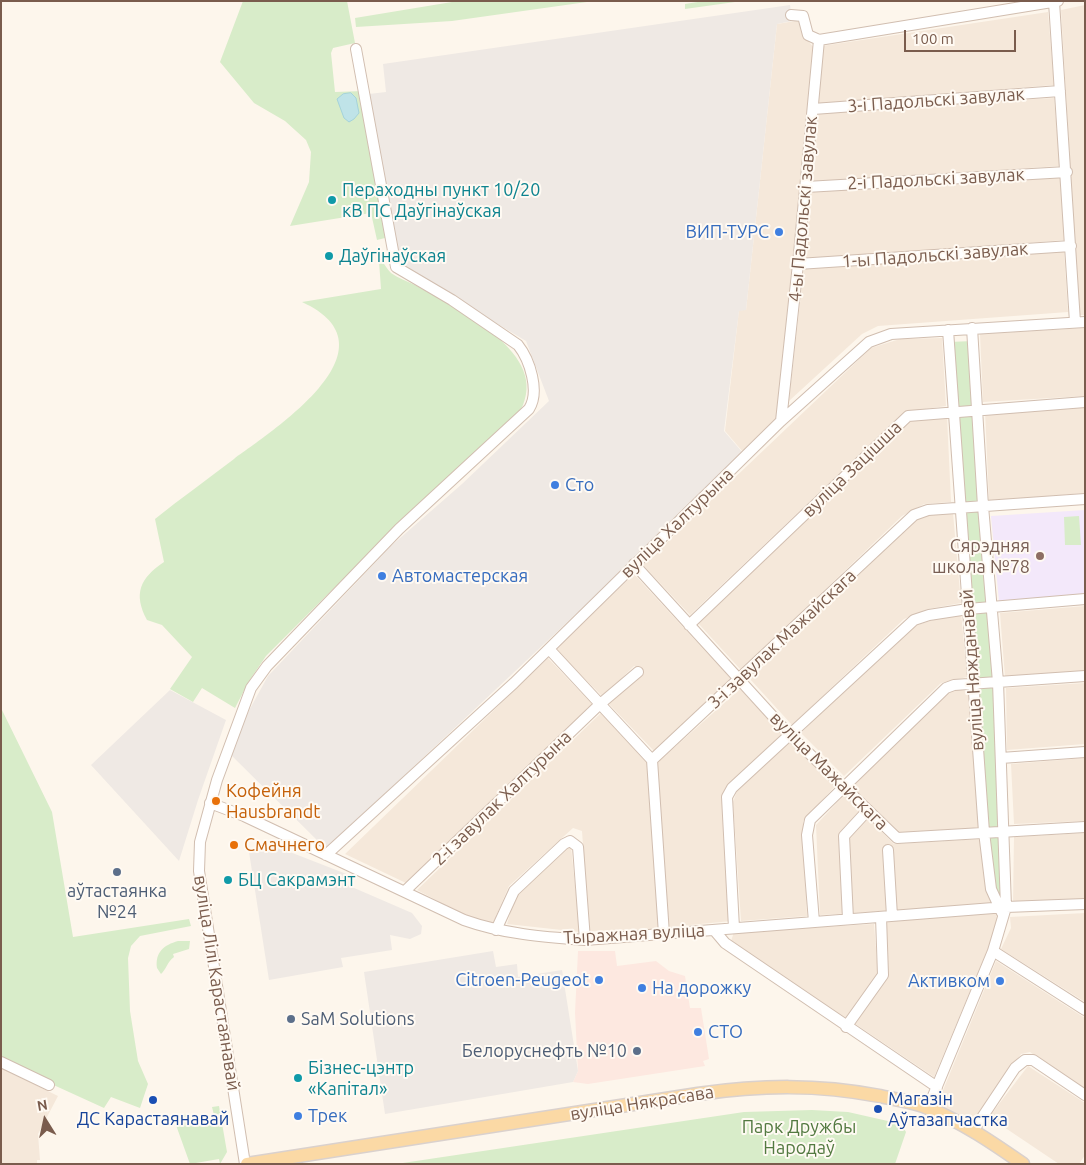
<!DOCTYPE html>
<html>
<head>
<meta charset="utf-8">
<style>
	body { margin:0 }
	#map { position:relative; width:1086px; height:1165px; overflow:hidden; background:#fdf6ec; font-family:Ubuntu,sans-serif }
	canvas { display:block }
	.frame { position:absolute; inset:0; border:2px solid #7a5c4d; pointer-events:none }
	.north { position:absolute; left:20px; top:1095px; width:50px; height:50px; -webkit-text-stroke:4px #fffaf3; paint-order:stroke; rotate:350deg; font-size:14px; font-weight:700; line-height:20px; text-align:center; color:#7a5c4d }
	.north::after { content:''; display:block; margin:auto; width:18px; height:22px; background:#7a5c4d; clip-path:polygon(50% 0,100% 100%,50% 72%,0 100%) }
	.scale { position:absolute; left:904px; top:30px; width:112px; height:22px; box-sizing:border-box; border:2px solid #7a5c4d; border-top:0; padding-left:6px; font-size:15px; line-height:18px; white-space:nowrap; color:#7a5c4d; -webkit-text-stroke:4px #fffaf3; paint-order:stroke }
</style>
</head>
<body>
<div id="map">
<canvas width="1086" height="1165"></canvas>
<div class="frame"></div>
<div class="north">N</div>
<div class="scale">100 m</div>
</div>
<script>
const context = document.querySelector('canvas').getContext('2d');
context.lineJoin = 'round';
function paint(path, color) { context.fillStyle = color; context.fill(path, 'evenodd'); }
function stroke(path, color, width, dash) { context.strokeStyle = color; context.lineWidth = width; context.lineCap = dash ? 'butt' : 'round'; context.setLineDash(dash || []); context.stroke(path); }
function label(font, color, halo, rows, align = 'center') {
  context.font = font + ' Ubuntu,sans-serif'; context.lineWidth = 4; context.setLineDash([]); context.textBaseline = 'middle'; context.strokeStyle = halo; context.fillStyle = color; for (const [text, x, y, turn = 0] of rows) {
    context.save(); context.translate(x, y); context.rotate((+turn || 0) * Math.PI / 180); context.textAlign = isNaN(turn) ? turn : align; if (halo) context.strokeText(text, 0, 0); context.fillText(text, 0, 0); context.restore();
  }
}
paint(new Path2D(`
	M1085,5v310h-6l-18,-305z
	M1048,12l6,73 -238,19 6,-58z
	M801,20l4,17 9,11 -38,373 -33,31 -18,-21 14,-121h7l31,-286z
	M1054,98l6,68 -250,16 6,-71z
	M1061,176l3,64 -261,21 6,-71z
	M1064,250l4,62 -190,14 -16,8 -73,67 15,-134z
	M1085,328v68l-102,6 -3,-68z
	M942,338l4,68 -42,6 -214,203 -47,-50 228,-217 29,-9z
	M1085,406v87l-96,8 -4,-90z
	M947,416l4,86 -27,2 -22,12 -161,154 -44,-48 214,-203z
	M953,513l8,90 -33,6 -24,10 -112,106 -42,-46 170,-163z
	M634,574l97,105 -77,72 -46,-48 32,-35 -6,-2 -31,31 -48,-48z
	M1085,606v65l-80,6 -5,-64z
	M961,612l6,65 -26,6 -97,93 -43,-43 109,-106z
	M548,658l45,47 -187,178 -61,-29z
	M1085,683v61l-78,6 -1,-62z
	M740,689l43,46 -55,53 4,133 -63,6 -12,-164z
	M952,689l16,2 11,138 -83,6 -48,-49z
	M601,713l47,49 12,167 -71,2 -7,-100 -9,-3 -64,58 -16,37 -27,-7 -49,-26z
	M790,742l45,44 -32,35 4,95 -66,5 -8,-119 4,-11z
	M1085,758v63l-71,3 -3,-60z
	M844,795l50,49 87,-5 12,66 -173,10 -4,-90z
	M1085,833v66l-72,5 1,-67z
	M571,847l9,85 -73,-8 9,-31 47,-45z
	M996,912l2,13 -64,152 -80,-54 31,-45v-56z
	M1085,913v89l-84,-53 10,-21 -1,-11z
	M874,924l4,50 -32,45 -115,-78 3,-9z
	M996,961l89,57v72l-55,-38 -9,2 -50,69 -34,-18z
	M1028,1066l57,37v52l-6,9h-20l-70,-47z
	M1,1068l57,28 -20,38 2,26h-3v4h-36z`), '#f5e8da');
paint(new Path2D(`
	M578,951h37l2,15 39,-5 13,10 16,5 5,32h11l8,51 -6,2 2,5 -117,18 -15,-2 5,-11 -3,-58z`), '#fde8e0');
paint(new Path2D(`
	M790,5l2,16 -15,3 -31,286 -7,1 -15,120 19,22 -16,19 -401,377 -96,-95 11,-29 27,-49 123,-130 71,-62 87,-83 -23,-60 -127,-76 -30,-171 17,-2 -3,-28z
	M170,690l56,30 -28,80 -19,61 -88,-96z
	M277,847l72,28 -4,9 67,29 10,13 -1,8 -11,5 -20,-4 2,15 -51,8 2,9 -74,13 -20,-128z
	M493,951l3,16 21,-3 1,13 44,-7 16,101 -5,11 -188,32 -21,-142z`), '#efe9e4');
paint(new Path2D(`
	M1085,510v85l-86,7 -8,-86z`), '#f3e8fa');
paint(new Path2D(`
	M243,1h104l8,42 -22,5 -2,5 4,39 28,-1 22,147 -8,2 -6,-27 -81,13 19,-44 2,-30 -5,-12 -21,-19 -31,-18 -34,-41z
	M458,1h136l-142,20 -96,6 -1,-9z
	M704,1h38l-57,8v-5z
	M379,261h3c3,4 5,8 9,12 7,5 16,8 24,12 37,21 132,65 108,120 -3,7 -11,15 -16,21l-136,125 -105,105 -17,25 -14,27 -33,-20 -9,14 -23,-13 22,-32 -30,-32 -15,-5c-14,-26 -7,-42 17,-58l-9,-43c26,-21 53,-40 79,-60 44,-32 166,-112 68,-157l79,-13z
	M973,341l33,563 -13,-8 -44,-554z
	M1079,516l2,29h-16l-1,-28z
	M1,708l51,104 21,125 116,-18 2,7 -51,10 -9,10 -3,12 2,53 8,50 10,23 -8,24 -29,-11 -7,11 -103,-47z
	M178,941h12l-1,8 -16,5 1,3c-7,5 -8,13 -13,17l-4,-6c-2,-16 7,-23 21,-27z
	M219,1106l8,46 -7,12 -1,-5 -29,5 -18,-50 23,1 1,3 18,-3 -2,-8z
	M812,1110l36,2 53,12 5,8 -11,32h-499l348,-52z`), '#d8ecc9');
const water = new Path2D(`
	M351,93l5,5 3,15 -5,6 -5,3 -5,-4 -7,-19 6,-5z`);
paint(water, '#bfe3e8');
stroke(water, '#a5d3da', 1);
const minor = new Path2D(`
	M1054,2l21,320
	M791,15l12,1 5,19 11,5 239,-39
	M813,109l247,-18
	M806,187l261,-15
	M798,264l273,-18
	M948,330l36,502 7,57 11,24
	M781,421l17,-157 21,-224
	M634,564l155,170 108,104 188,-11
	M689,625l219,-209 177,-14
	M549,649l103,111
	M1001,758l84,-6
	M652,760l262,-245 14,-5 157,-11
	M652,760l12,174
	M210,803l34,13 220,104c39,14 80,17 121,20l421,-33 79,-3
	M888,850l4,66
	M326,855l188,-172 267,-262 88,-79 22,-8 194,-12
	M405,891l194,-186 39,-33
	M848,919l-4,-83 24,-26
	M814,922l-7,-87 3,-15 136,-132 8,-3 131,-9
	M734,928l-7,-131 5,-9 182,-168 15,-5 39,-6 117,-10
	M496,930l18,-39 50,-47 6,-3 8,6 7,93
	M714,930l11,13 212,144
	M993,951l92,59
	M846,1027l37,-52 -2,-58
	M1,1062l48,23
	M928,1108l65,-157 13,-44 -8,-225 -15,-176 -11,-178
	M973,1131l42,-63 10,-8h8l52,35
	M245,1164l-46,-293 1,-29 17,-62 34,-92 16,-22 132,-137 130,-120c11,-17 1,-49 -11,-64l-66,-45 -56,-33 -40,-218`);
const major = new Path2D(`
	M247,1164l451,-70c64,-9 119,-10 182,2 16,4 33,5 48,12 34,14 65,35 95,56`);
stroke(minor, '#d1beb0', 12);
stroke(major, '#dad1cd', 15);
stroke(minor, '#fff', 10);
stroke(major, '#fbd9a5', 12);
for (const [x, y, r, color] of [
	[332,200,5,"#0f9aa8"],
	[779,232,5,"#3f7fe0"],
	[329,256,5,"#0f9aa8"],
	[555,485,5,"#3f7fe0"],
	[1040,556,5,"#8d6e63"],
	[382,576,5,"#3f7fe0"],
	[216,801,5,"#e8710a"],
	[234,845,5,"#e8710a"],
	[117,872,5,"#5c6f8a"],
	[228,880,5,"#0f9aa8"],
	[599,980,5,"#3f7fe0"],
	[1000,981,5,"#3f7fe0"],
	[642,988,5,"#3f7fe0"],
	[291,1019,5,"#5c6f8a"],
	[698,1032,5,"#3f7fe0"],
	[637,1051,5,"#5c6f8a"],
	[298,1078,5,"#0f9aa8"],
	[153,1100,5,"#1a4fb4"],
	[878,1109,5,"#1a4fb4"],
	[298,1116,5,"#3f7fe0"]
]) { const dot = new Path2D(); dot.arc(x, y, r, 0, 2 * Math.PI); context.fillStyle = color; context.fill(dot); stroke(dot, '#fffaf3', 2); }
label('18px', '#7a5c4d', '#fffaf3', [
	["3-і Падольскі завулак",936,100,-4],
	["2-і Падольскі завулак",936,179,-3],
	["4-ы Падольскі завулак",803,209,-85],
	["1-ы Падольскі завулак",935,255,-4],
	["вуліца Зацішша",852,469,-44],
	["вуліца Халтурына",677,523,-44],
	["3-і завулак Мажайскага",782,639,-43],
	["вуліца Няжданавай",972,670,-94],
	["вуліца Мажайскага",829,771,45],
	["2-і завулак Халтурына",502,798,-44],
	["Тыражная вуліца",634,934,-3],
	["вуліца Лілі Карастаянавай",217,983,81],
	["вуліца Някрасава",642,1103,-9]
]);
label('18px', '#0d838f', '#fffaf3', [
	["Пераходны пункт 10/20",342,190],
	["кВ ПС Даўгінаўская",342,211],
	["Даўгінаўская",339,256],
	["БЦ Сакрамэнт",238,880],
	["Бізнес-цэнтр",308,1068],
	["«Капітал»",308,1089]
], 'left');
label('18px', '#366cbe', '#fffaf3', [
	["ВИП-ТУРС",769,232,"right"],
	["Сто",565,485],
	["Автомастерская",392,576],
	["Citroen-Peugeot",589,980,"right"],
	["Активком",990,981,"right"],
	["На дорожку",652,988],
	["СТО",708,1032],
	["Трек",308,1116]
], 'left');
label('18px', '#785e54', '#fffaf3', [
	["Сярэдняя",1030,546],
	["школа №78",1030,567]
], 'right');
label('18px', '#c56008', '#fffaf3', [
	["Кофейня",226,791],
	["Hausbrandt",226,812],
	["Смачнего",244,845]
], 'left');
label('18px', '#4e5e75', '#fffaf3', [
	["аўтастаянка",117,891],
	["№24",117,912],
	["SaM Solutions",301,1019,"left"],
	["Белоруснефть №10",627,1051,"right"]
]);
label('18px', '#164399', '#fffaf3', [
	["Магазін",888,1099],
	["Аўтазапчастка",888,1120],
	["ДС Карастаянавай",153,1119,"center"]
], 'left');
label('18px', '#537a41', '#fffaf3', [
	["Парк Дружбы",799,1127],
	["Народаў",799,1148]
]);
</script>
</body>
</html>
